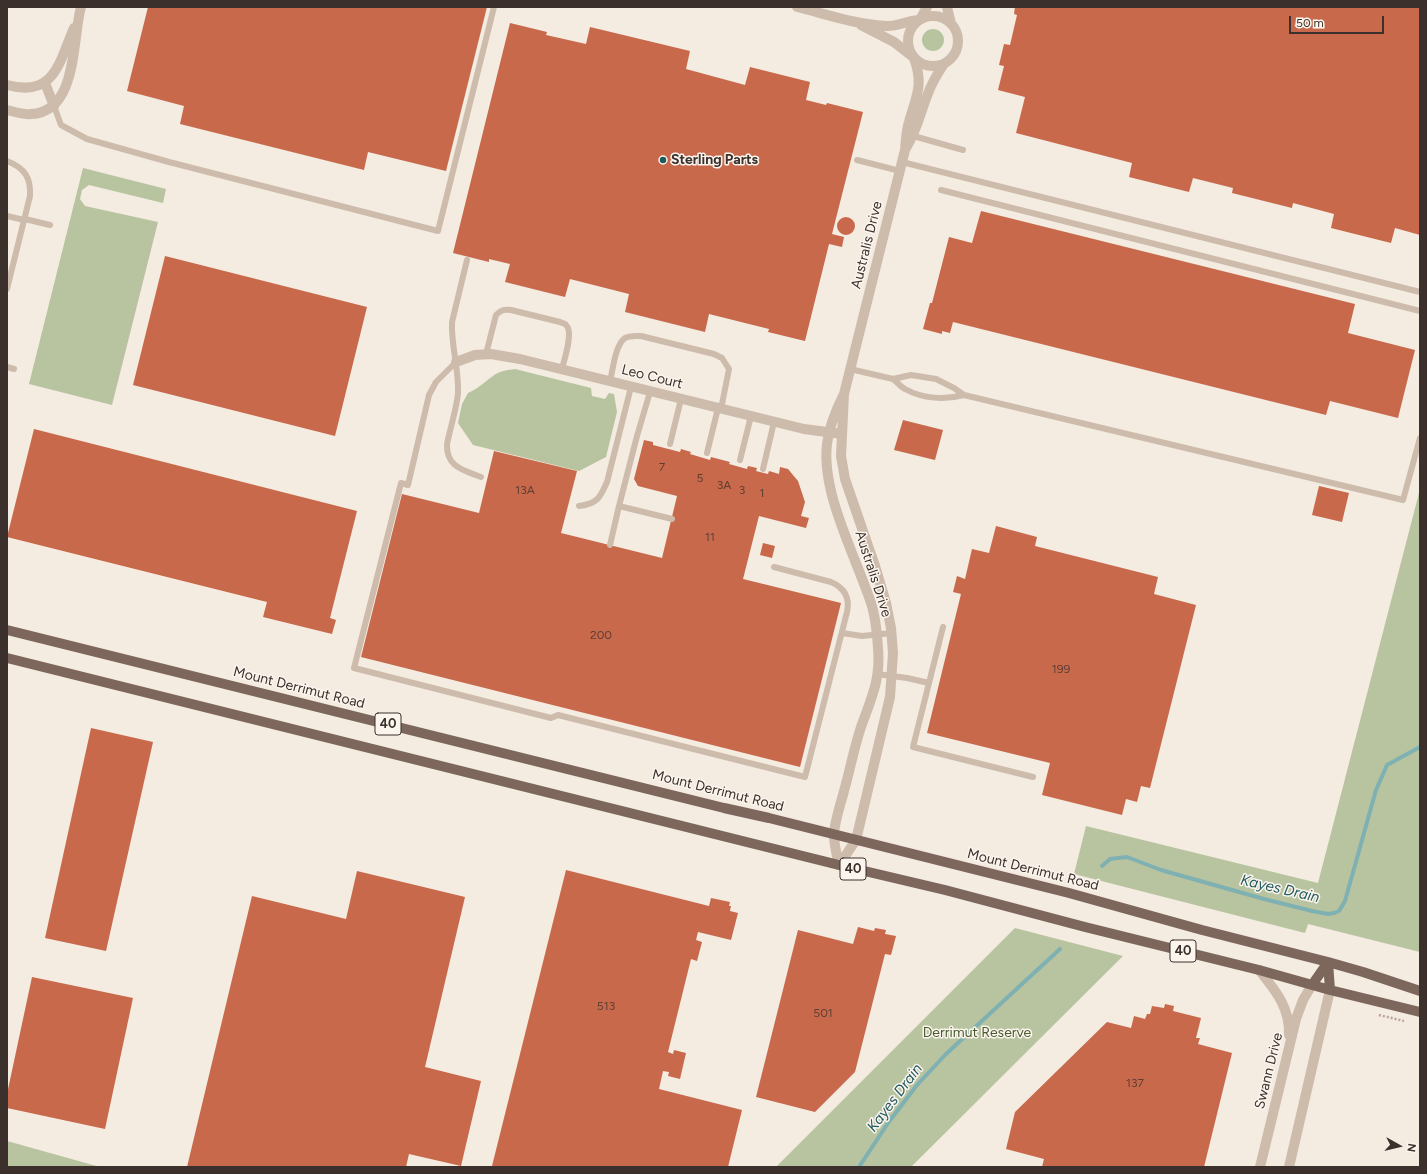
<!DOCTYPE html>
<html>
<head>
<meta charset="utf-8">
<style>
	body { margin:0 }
	#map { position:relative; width:1427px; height:1174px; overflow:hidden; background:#f4ebe1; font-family:Figtree,sans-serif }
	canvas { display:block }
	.frame { position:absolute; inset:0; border:8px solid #3b302b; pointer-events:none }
	.north { position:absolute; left:1379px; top:1126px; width:40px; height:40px; -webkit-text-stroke:3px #fbf5ee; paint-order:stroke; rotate:98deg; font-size:11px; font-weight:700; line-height:16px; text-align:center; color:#3b302b }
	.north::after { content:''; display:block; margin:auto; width:14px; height:18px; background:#3b302b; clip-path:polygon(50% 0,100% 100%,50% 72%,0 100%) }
	.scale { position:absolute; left:1289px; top:16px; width:95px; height:18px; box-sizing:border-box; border:2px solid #3b302b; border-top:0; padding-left:5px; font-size:12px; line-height:14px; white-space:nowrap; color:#3b302b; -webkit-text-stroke:3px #fbf5ee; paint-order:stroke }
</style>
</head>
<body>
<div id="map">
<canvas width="1427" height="1174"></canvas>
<div class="frame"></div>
<div class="north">N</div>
<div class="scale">50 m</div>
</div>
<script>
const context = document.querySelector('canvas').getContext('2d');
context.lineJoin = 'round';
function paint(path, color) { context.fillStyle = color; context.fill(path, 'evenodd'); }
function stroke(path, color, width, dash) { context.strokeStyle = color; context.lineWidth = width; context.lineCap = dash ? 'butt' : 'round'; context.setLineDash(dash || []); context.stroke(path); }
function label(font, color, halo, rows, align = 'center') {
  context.font = font + ' Figtree,sans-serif'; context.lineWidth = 3; context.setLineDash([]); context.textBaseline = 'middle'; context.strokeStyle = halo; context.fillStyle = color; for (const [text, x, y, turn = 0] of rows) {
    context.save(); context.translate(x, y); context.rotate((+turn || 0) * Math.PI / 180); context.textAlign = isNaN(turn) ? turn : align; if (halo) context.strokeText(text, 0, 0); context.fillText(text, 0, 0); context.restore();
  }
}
paint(new Path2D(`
	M922 40a11 11 0 1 1 22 0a11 11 0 1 1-22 0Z
	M83,168l83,21 -3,14 -74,-18 -7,5 -2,9 5,7 73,16 -46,183 -83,-21z
	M515,369l76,19 1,8 13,3 4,-6 5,1 3,18 -11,45 -27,14 -106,-26 -15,-22 4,-19 6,-11c10,-4 16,-11 25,-17 6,-5 15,-6 22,-7z
	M1420,489v463l-112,-28 -3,9 -231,-59 12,-48 232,57z
	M1015,928l108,28 -212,211h-135z
	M7,1141l93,26h-93z`), '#b8c4a0');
stroke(new Path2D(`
	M1102,866l8,-7 17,-2 34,13 103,29 48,12 16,3 6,-1 5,-2 6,-10 31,-111 11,-25 33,-18
	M859,1167l29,-44 29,-38 29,-31 114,-105`), '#7fb0b2', 4);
paint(new Path2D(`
	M148,7h339l-41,164 -78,-19 -4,18 -184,-46 4,-18 -57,-15z
	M1015,7h405v228l-25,-7 -4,15 -60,-15 3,-14 -41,-11 -1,5 -60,-15 1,-5 -40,-10 -4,14 -60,-15 3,-14 -116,-30 9,-36 -27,-7 6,-24 -5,-1 5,-21 6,1 7,-30 -3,-1z
	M510,23l37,9 -1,3 40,9 4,-17 100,24 -4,18 59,16 5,-18 60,15 -4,18 20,5 1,-2 36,9 -31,122 12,3 -2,10 -13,-3 -24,97 -37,-9 1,-3 -60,-15 -4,18 -80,-20 4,-18 -59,-15 -5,18 -60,-15 5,-18 -21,-5v3l-36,-9z
	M981,211l374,93 -7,29 67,17 -17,68 -68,-17 -4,14 -373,-93 -3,11 -8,-2v3l-19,-5 7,-26h2l17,-66 23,6z
	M837 226a9 9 0 1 1 18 0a9 9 0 1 1-18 0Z
	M165,256l202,51 -32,129 -202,-51z
	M903,420l40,10 -8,30 -41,-10z
	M34,429l323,82 -27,107 6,2 -4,14 -69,-17 4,-15 -260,-65z
	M644,440l9,2v3l27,7 1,-3 10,3 -1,2 20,6 1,-3 19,5 -1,2 18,5 1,-3 9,2 -1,3 12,3 1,-3 10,3 1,-7 8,2 10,12 7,21 -4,14 8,2 -3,10 -47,-12 -16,63 98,24 -41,164 -439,-110 41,-163 77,19 15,-62 83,20 -16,62 101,25 15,-62 -39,-10 -4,-7z
	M1319,486l30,7 -7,29 -30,-7z
	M996,526l41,11 -2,9 123,31 -4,17 42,11 -46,183 -9,-2 -4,16 -11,-3 -4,16 -80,-20 8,-32 -123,-30 34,-139 -8,-2 4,-16 8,3 7,-30 17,4z
	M763,543l12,3 -3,12 -12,-3z
	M91,728l62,14 -47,209 -61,-13z
	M566,870l143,36 2,-8 19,4 -1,4h2l-1,5 8,2 -7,27 -33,-8 -2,8 6,2 -5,19 -6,-2 -23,93 5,2 1,-4 12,3 -6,26 -12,-3 1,-4 -6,-1 -4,18 83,21 -14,57h-83l-5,-1 -1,1h-142l-5,-1z
	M357,871l108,26 -40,170 56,14 -20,85 -52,-12 -3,13h-219l65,-271 94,23z
	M858,927l16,4 1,-3 11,2 -1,4 11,2 -5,19 -6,-1 -30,118 -40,40 -59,-15 42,-167 55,14z
	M32,977l101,21 -28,131 -98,-21v-14z
	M1165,1004l9,2 -1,5 28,7 -5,20h4l-2,6 34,9 -28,114h-162l2,-8 -38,-10 9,-37 92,-90 24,6 3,-12 11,3 2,-5h3l2,-8 12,2z`), '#c8694b');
stroke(new Path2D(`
	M1379,1015l25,6`), '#b9a596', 2.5, [2, 2]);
stroke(new Path2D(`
	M54,106l7,19 26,14 82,23 269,69 56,-224
	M910,135l53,15
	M857,160l43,11
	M7,161c18,7 24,17 23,35l-23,93
	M902,162l518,130
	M941,190l479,121
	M7,216l17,4
	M25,219l25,6
	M467,260l-15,62c-1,24 7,47 6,71 -1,14 -8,36 -11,51 -1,23 16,26 34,33
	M486,354l10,-39c5,-5 8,-6 15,-5l49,12c2,1 5,1 6,3 8,7 -2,35 -4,44
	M456,362l-20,20 -7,13 -21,90 -7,-2 -47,185 197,50 7,-3 247,62 42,-165c3,-14 -2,-24 -16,-30l-57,-15
	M7,367l7,2
	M850,369l43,10 18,-4 25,4 18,9 10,7 439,105 17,-62
	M893,379c4,3 8,8 12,10 18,10 40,11 59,6
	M610,381c3,-11 5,-36 15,-43 5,-3 11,-2 16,-2l73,18 8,4 7,11 -8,40
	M650,392l-13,44 -18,70 53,13
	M670,444l11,-45
	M707,453l11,-45
	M740,460l11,-44
	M763,469l11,-47
	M579,506c18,-2 21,-8 28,-24l24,-95
	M610,545l9,-39
	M943,627l-30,120 120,30
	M842,633l20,3 30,-3
	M877,674l30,4 22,5`), '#cdbbac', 6);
stroke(new Path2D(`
	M797,7c29,7 60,18 90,19 11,0 20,-5 31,-6
	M861,25l33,17 18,14
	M45,83l9,23
	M7,85c48,13 52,-23 67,-57
	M7,110c8,2 16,5 24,4 47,-2 41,-75 50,-107
	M456,362l19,-7 16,-1 29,5 284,70 38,5
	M1259,970c16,20 31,37 30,65
	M1260,1167l36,-148 7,-19 9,-15
	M1289,1167l41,-177`), '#cdbbac', 10);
stroke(new Path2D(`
	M947,7l4,17
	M908 41a25 25 0 1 1 50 0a25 25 0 1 1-50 0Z
	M921,18l6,-11
	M906,148c10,-15 14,-34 21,-52 4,-11 10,-22 17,-32
	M839,865l17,-25 34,-143 3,-44 -2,-25 -5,-25 -11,-37 -30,-87 -4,-23 3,-62 61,-244c1,-10 1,-19 4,-28 7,-26 15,-36 5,-64
	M839,865c-2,-9 -5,-20 -5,-30 0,-12 7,-32 10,-44 6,-21 10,-43 17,-64 10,-28 20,-48 17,-79 -1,-15 -2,-30 -7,-45 -15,-46 -50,-110 -44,-159 2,-17 8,-32 16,-48`), '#cdbbac', 10);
stroke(new Path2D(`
	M7,630l717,178 45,10 300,75 133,37 126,32 35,10 57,19
	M7,658l832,207 106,25 140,37 174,43 71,20 90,22
	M1328,962l2,28
	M1312,985l16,-23`), '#7d675c', 10);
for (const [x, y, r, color] of [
	[663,160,4,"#1f5a5e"]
]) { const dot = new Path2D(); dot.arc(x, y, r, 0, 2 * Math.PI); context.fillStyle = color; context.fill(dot); stroke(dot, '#fbf5ee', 1.5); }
label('12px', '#5e3e33', null, [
	["7",662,467],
	["5",700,478],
	["3A",724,485],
	["13A",525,490],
	["3",742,490],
	["1",762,493],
	["11",710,537],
	["200",601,635],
	["199",1061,669],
	["513",606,1006],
	["501",823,1013],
	["137",1135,1083]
]);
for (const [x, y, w] of [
	[388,724,26],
	[853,869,26],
	[1183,951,26]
]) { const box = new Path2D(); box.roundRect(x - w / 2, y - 11, w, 22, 3); context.fillStyle = '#fbf5ee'; context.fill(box); stroke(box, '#3b302b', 1); }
label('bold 13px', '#3b302b', null, [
	["40",388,724],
	["40",853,869],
	["40",1183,951]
]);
label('bold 14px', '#3b302b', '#fbf5ee', [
	["Sterling Parts",671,160]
], 'left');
label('14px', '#3b302b', '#fbf5ee', [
	["Australis Drive",867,245,-76],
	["Leo Court",652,377,14],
	["Australis Drive",873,574,72],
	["Mount Derrimut Road",299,688,14],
	["Mount Derrimut Road",718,791,14],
	["Mount Derrimut Road",1033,870,14],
	["Swann Drive",1269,1071,-76]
]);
label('14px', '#4a5a2e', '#fbf5ee', [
	["Derrimut Reserve",977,1033]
]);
label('italic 15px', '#1f5a5e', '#fbf5ee', [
	["Kayes Drain",1280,889,13],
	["Kayes Drain",895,1098,-53]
]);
</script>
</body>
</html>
